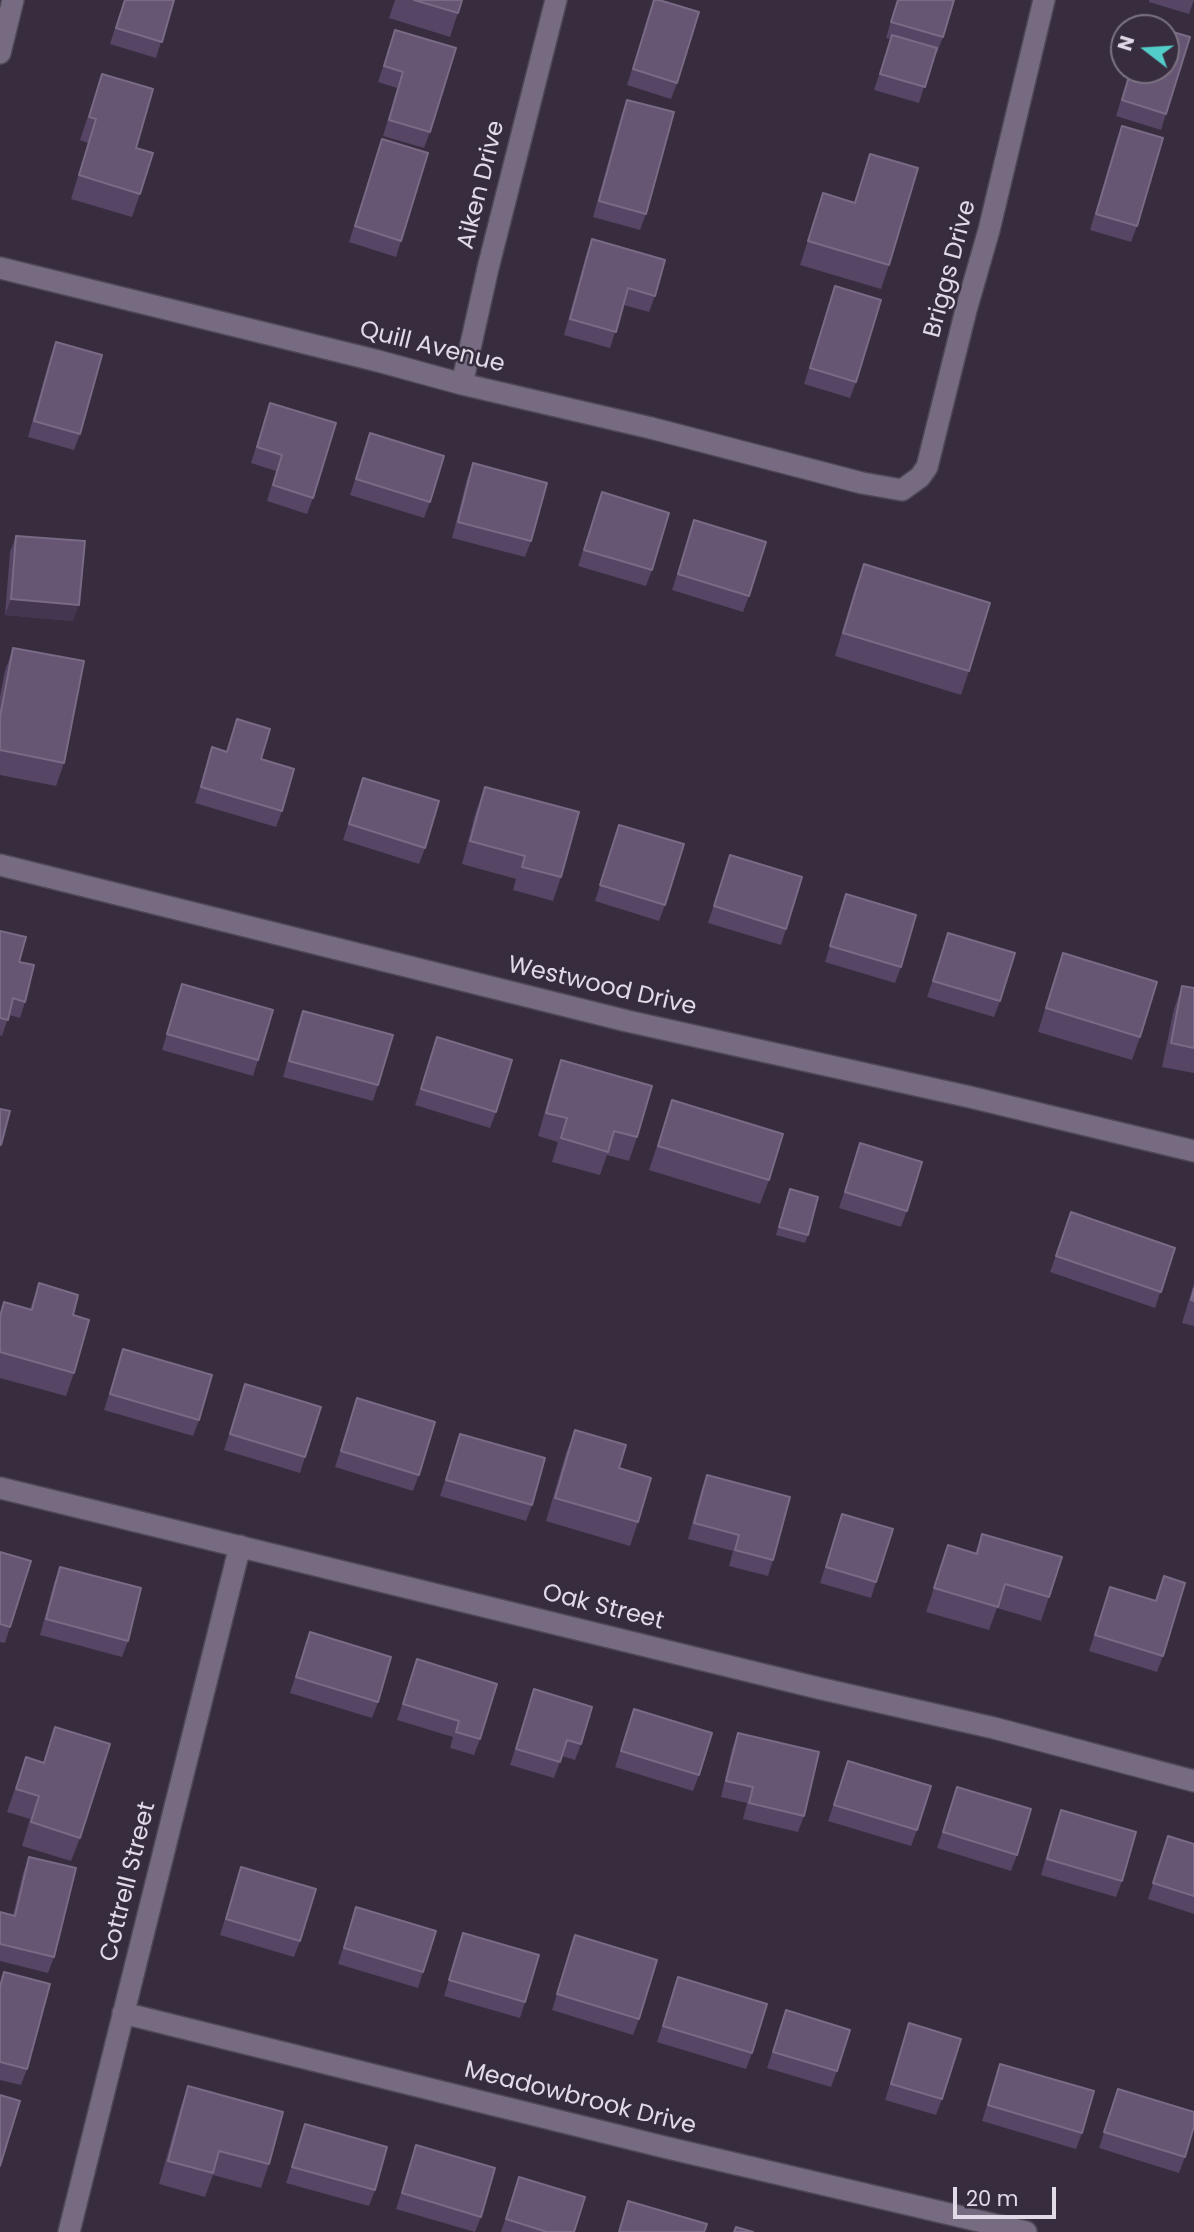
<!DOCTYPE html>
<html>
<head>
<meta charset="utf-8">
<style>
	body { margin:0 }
	#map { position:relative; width:1194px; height:2232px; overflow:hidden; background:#372d3f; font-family:Poppins,sans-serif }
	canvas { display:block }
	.north { position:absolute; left:1110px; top:14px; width:70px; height:70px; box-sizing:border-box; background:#372d3f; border:2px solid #7b7382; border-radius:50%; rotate:287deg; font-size:19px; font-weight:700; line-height:28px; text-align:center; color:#e2dbe7 }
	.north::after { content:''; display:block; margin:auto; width:24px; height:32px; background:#53cdc9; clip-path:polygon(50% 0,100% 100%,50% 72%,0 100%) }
	.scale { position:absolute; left:953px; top:2187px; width:103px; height:32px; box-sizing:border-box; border:4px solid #e2dbe7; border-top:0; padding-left:9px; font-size:21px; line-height:24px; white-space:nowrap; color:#e2dbe7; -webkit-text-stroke:5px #372d3f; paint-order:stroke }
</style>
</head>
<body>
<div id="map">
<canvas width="1194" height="2232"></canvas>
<div class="north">N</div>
<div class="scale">20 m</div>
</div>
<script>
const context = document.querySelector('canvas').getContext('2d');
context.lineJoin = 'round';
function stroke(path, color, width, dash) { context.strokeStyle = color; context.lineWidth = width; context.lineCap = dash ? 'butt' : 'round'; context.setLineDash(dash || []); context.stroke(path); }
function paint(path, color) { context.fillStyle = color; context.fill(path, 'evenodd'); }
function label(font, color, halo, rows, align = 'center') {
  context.font = font + ' Poppins,sans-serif'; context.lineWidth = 5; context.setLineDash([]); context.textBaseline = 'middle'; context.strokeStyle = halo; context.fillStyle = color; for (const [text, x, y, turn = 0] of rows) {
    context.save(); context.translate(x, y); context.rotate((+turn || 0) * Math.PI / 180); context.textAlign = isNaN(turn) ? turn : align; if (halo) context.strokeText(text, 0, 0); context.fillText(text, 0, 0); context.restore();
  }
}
const minor = new Path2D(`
	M0,53l13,-53
	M0,268l378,93 84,23 189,44 211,55 40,7 18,-13 7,-10 39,-157 23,-80 55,-230
	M462,384l26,-116 68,-268
	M0,865l627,156 343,76 224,54
	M0,1488l818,200 176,40 200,53
	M123,2013l541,134 362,85
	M69,2232l171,-686`);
stroke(minor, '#514857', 24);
stroke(minor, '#766b80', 21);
paint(new Path2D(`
	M124,0h50l-18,58 -46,-14z
	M395,0h67l-12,37 -61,-19z
	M654,0l23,83 -6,16 -44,-14z
	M897,0h57l-11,37 -6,16h-2l-16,50 -45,-13 17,-51 -5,-1z
	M1149,0h45l-5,14 -40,-12z
	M395,30l35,102 -6,16 -41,-12 14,-48 -19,-6z
	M1130,70h36v44l-5,16 -45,-14z
	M102,74l34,74 4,46 -8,23 -61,-18 17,-56 -8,-3z
	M627,100l19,114 -6,16 -47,-13 28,-101z
	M1122,126l15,100 -6,16 -41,-12 26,-88z
	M382,139l19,102 -5,16 -47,-15z
	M870,154l19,111 -8,24 -81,-24 23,-72 31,9z
	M592,239l63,57 -6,16 -25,-7 -14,43 -46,-13 22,-80z
	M835,286l21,96 -6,16 -46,-14z
	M56,342l24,92 -6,16 -46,-13 22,-79z
	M270,403l43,95 -6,16 -40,-13 9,-30 -25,-8z
	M370,433l60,69 -6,16 -74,-23z
	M473,463l58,78 -6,16 -73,-19 15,-59z
	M602,492l50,78 -6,16 -68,-20z
	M694,520l55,76 -6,16 -71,-22z
	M16,536l57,85 -68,-6 5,-63z
	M864,564l105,107 -8,24 -126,-39 20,-68z
	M13,648l51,115 -8,23 -56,-11v-79l5,-25z
	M237,719l45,92 -6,16 -81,-24 17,-56 14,5z
	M363,778l62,70 -6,16 -76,-24z
	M485,787l76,90 -8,24 -40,-11 3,-11 -54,-15 14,-53z
	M619,825l46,80 -6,16 -64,-20z
	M730,855l56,74 -5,16 -73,-22z
	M846,894l55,73 -6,16 -70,-21z
	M0,931l19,31 6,40 -5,16 -11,-3 -7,21 -2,-1z
	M948,933l52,68 -6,16 -67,-20z
	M1063,953l77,84 -8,23 -94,-28 17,-56z
	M182,984l76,76 -5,16 -91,-26z
	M1182,986l12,2v85l-32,-6 12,-58z
	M303,1011l75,74 -5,16 -90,-24 14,-50z
	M437,1037l59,75 -6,16 -75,-23z
	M561,1060l76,77 -8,24 -22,-6 -7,20 -48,-13 6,-20 -20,-6 15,-53z
	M672,1100l97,80 -9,24 -111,-34z
	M860,1143l47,68 -6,16 -62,-19z
	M787,1197l21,38 -3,8 -29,-8z
	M1071,1212l104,36 -20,60 -105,-36z
	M39,1283l34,32 1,58 -8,23 -66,-18v-65l4,-11 26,7z
	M1194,1283v43l-12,-3z
	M123,1349l76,71 -6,16 -89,-26z
	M245,1384l60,73 -5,16 -76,-23z
	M357,1398l62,77 -6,16 -78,-24z
	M575,1430l44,38 19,54 -8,24 -84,-25 20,-68z
	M460,1434l72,71 -6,16 -86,-25z
	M707,1475l66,85 -5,16 -39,-10 4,-15 -45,-12 13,-48z
	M842,1514l34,68 -5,16 -51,-15z
	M982,1534l67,63 -8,24 -44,-13 -8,22 -63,-18 22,-67 27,8z
	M0,1552l10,75 -5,16 -5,-1z
	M60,1567l68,74 -6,16 -82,-22 14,-52z
	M1164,1576l-1,80 -6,16 -68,-21 21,-64 45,14z
	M310,1632l68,70 -6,16 -82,-25z
	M417,1659l63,80 -6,16 -24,-7 3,-11 -56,-17z
	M534,1689l47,55 -6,16 -13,-4 -8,22 -44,-13z
	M634,1709l65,66 -6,16 -78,-24z
	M55,1727l25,111 -9,23 -49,-15 8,-27 -23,-7 19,-55 17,6z
	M738,1733l66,83 -6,16 -55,-13 4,-16 -26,-6 11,-48z
	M848,1761l69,69 -6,16 -83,-25z
	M957,1787l60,68 -6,16 -74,-23z
	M1061,1810l61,71 -6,16 -75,-22 14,-49z
	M1168,1836l26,8v70l-46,-15z
	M29,1857l25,100 -6,16 -48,-12v-49l13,3 10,-42z
	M241,1867l59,74 -6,16 -74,-22z
	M356,1907l67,65 -5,16 -80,-24z
	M463,1933l62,69 -5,16 -76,-22z
	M575,1935l64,84 -6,16 -81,-25z
	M4,1972l23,97 -6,16 -21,-5v-97z
	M678,1977l74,76 -6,16 -89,-27z
	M786,2010l51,61 -6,16 -64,-19z
	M909,2023l33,76 -6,16 -51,-15z
	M1000,2064l82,69 -6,16 -94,-28z
	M188,2086l81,78 -8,24 -48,-13 -8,22 -46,-13 21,-75z
	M1118,2089l67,68 -6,16 -80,-25z
	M305,2124l70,66 -6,16 -83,-23z
	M416,2145l65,72 -6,15 -79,-23z
	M519,2177l55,55h-73z`), '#564565');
paint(new Path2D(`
	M11,599l68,6 -6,16 -68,-6z`), '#443550');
const building = new Path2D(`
	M125,0h49l-12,42 -46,-14z
	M414,0h48l-4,13z
	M654,0h5l40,12 -22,71 -44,-14z
	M898,0h56l-11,37 -52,-15z
	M1145,23l15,5h-16z
	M395,30l61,18 -26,84 -41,-12 14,-48 -19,-6z
	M1166,30l24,7 -24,77 -44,-14 9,-30h35z
	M892,35l45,13 -12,39 -45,-13z
	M102,74l51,15 -17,59 17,5 -13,41 -61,-19 17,-56 -7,-2z
	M627,100l47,12 -28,102 -47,-13z
	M1122,126l41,12 -26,88 -41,-12z
	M382,139l46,14 -27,88 -46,-15z
	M870,154l48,14 -29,97 -81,-24 15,-48 32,10z
	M592,239l73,21 -10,36 -27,-8 -12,44 -46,-13z
	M835,286l46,14 -25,82 -46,-14z
	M56,342l46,13 -22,79 -46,-13z
	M270,403l66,20 -23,75 -40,-13 9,-30 -25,-8z
	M370,433l74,23 -14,46 -74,-23z
	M473,463l74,20 -16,58 -73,-19z
	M602,492l67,21 -17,57 -68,-20z
	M694,520l72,22 -17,54 -71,-22z
	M16,536l69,5 -6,64 -68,-6z
	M864,564l126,39 -21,68 -126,-38z
	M13,648l71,13 -20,102 -64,-13v-33z
	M237,719l33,10 -9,30 33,10 -12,42 -81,-24 11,-40 15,5z
	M363,778l76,23 -14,47 -76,-24z
	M485,787l94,25 -18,65 -39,-10 3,-11 -55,-15z
	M619,825l65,19 -19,61 -65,-20z
	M730,855l72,22 -16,52 -72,-23z
	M846,894l70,21 -15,52 -71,-21z
	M0,931l26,6 -7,25 15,3 -9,37 -12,-4 -5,22 -8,-2z
	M948,933l67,20 -15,48 -67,-20z
	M1063,953l94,29 -17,55 -94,-29z
	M182,984l91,26 -15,50 -91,-26z
	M1182,986l12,2v60l-23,-5z
	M303,1011l90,24 -15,50 -89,-24z
	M437,1037l75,23 -16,52 -75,-23z
	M561,1060l91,26 -15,51 -23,-6 -6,21 -47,-14 6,-20 -21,-5z
	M672,1100l111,34 -14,46 -111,-34z
	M0,1109l10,2 -9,34 -1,-1z
	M860,1143l62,19 -15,49 -62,-19z
	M790,1189l28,8 -10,38 -29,-8z
	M1071,1212l104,36 -14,44 -105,-36z
	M39,1283l39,12 -5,20 16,5 -15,53 -74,-21v-35l4,-15 28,8z
	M1194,1289v12l-3,-1z
	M123,1349l89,26 -13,45 -89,-26z
	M245,1384l76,23 -16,50 -75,-23z
	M357,1398l78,24 -16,53 -78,-24z
	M575,1430l51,15 -7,23 32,10 -13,44 -83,-24z
	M460,1434l85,24 -13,47 -86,-25z
	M707,1475l83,22 -17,63 -38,-10 4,-15 -45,-12z
	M842,1514l51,15 -17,53 -50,-15z
	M982,1534l80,23 -13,40 -44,-13 -7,23 -64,-19 14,-43 29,9z
	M0,1552l31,9 -21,66 -10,-3z
	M60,1567l81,21 -13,53 -82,-22z
	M1164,1576l21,7 -22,73 -68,-21 15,-48 46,14z
	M310,1632l81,25 -13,45 -82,-25z
	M417,1659l80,25 -17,55 -24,-7 3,-11 -56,-17z
	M534,1689l58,18 -11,37 -14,-4 -7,22 -44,-13z
	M634,1709l78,24 -13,42 -78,-24z
	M55,1727l55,17 -30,94 -49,-16 8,-26 -23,-7 10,-32 18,6z
	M738,1733l81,19 -15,64 -55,-13 4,-16 -27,-6z
	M848,1761l83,25 -14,44 -83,-25z
	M957,1787l74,22 -14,46 -74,-23z
	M1061,1810l75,22 -14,49 -75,-22z
	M1168,1836l26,8v52l-41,-13z
	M29,1857l47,11 -22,89 -54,-13v-32l15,4z
	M241,1867l75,22 -16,52 -74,-22z
	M356,1907l80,24 -13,41 -79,-24z
	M463,1933l76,22 -14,47 -76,-22z
	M575,1935l82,25 -18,59 -82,-25z
	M4,1972l46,12 -23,85 -27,-7v-75z
	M678,1977l89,27 -15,49 -89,-27z
	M786,2010l64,20 -13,41 -64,-19z
	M909,2023l52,16 -19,60 -51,-15z
	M1000,2064l94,27 -12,42 -94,-28z
	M188,2086l95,26 -14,52 -50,-13 -6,22 -45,-12z
	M1118,2089l76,23v14l-9,31 -81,-25z
	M0,2095l20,6 -20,65z
	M305,2124l82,23 -12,43 -83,-23z
	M416,2145l79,23 -14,49 -79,-24z
	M519,2177l66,20 -11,35h-27l-41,-13z
	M628,2201l79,23 -3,8h-85z
	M736,2227l17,5h-19z`);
paint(building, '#665573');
stroke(building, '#796a85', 2);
label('24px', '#e2dbe7', '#372d3f', [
	["Aiken Drive",482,185,-76],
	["Briggs Drive",951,269,-75],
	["Quill Avenue",432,348,14],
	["Westwood Drive",602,987,13],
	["Oak Street",603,1608,14],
	["Cottrell Street",129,1882,-76],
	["Meadowbrook Drive",580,2099,14]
]);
</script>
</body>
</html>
